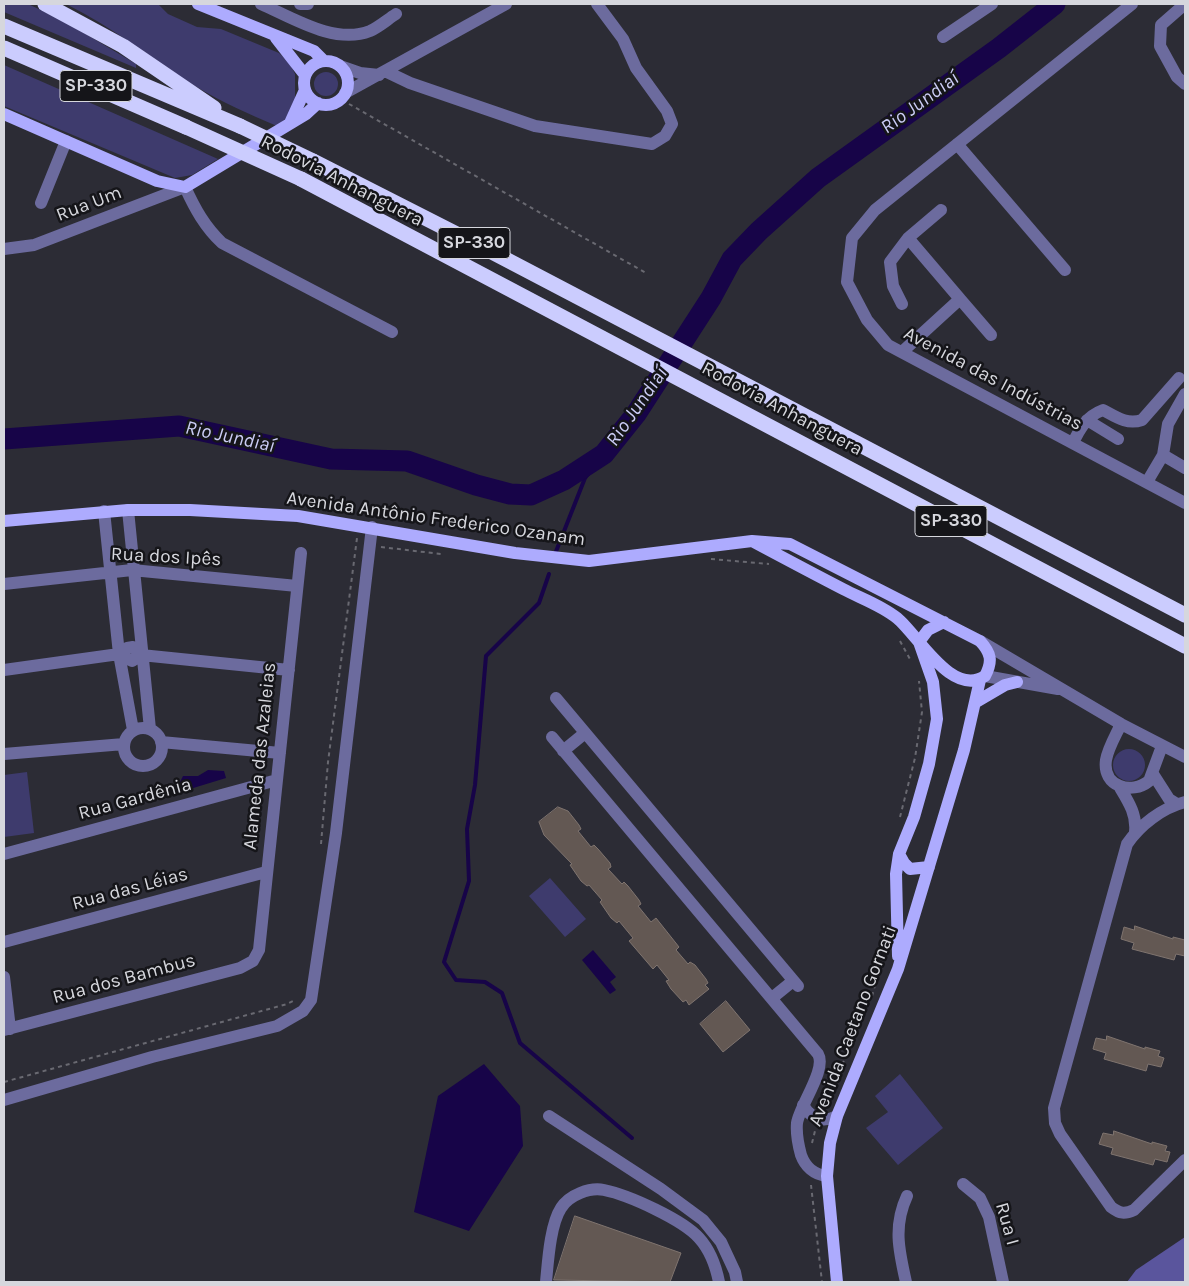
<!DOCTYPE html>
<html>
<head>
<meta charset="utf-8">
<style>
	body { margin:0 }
	#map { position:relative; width:1189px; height:1286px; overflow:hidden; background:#2c2c35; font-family:Karla,sans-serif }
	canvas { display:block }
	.frame { position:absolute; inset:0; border:5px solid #d6d7dd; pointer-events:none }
</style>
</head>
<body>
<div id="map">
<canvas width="1189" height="1286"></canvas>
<div class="frame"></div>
</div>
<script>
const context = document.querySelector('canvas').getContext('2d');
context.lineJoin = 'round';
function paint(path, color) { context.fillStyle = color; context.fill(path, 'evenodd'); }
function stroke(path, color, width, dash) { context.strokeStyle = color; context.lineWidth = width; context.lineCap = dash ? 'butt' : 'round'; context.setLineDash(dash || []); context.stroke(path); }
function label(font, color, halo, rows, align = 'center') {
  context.font = font + ' Karla,sans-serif'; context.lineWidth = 5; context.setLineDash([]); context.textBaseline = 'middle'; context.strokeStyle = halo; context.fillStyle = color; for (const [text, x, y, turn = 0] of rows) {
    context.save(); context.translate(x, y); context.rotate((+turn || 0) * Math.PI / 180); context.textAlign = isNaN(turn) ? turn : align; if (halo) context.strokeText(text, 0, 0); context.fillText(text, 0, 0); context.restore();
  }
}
paint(new Path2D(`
	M4,4h24l36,17 72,43v4l-132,-56z
	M66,4h92l10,10 29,13 24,2 58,24 10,9 6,12v28l-6,14 -12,10c-28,-12 -56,-24 -82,-40 -43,-28 -83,-59 -129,-82z
	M4,65l214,94 -26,16 -17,3 -171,-72z
	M314 84a12 12 0 1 1 24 0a12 12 0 1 1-24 0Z
	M1113 765a16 16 0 1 1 32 0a16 16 0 1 1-32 0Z
	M27,772l7,61 -30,4v-62z
	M550,878l36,41 -21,18 -36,-41z
	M900,1074l43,54 -45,37 -32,-37 22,-16 -13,-16z`), '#3e3b6d');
paint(new Path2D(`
	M1185,1237v45h-58l9,-12z`), '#5a559d');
paint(new Path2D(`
	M208,770l16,1 2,7 -36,11 -9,-3 -1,-4 3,-6h15z
	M593,950l23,27 -6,5 6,8 -6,4 -28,-34z
	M484,1064l36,42 3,40 -54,85 -55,-19 24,-116z`), '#170448');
stroke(new Path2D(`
	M555,554l30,-76 19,-24
	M549,574l-10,29 -53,53 -11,129 -8,44 2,52 -25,81 12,18 29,2 17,11 18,50 112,95`), '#170448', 4);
stroke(new Path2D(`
	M4,439l175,-13 152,33 76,2 69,24 34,9 21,1 33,-15 40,-26 32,-40 75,-116 21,-39 27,-28 59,-53 181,-130 56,-44`), '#170448', 21);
const building = new Path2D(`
	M558,807l10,4 11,14 2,4 -3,2 13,16 3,-2 4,4 12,14 1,4 -3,2 14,15 2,-2 4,4 11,14 2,4 -3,2 13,16 5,-4 23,29 -3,3 12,14 2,-2 5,3 11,14 2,4 -3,2 4,4 -20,16 -3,-5 -3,2 -12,-13 -5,-8 3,-1 -12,-15 -4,4 -24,-28 4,-3 -14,-17 -2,2 -6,-5 -11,-16 2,-2 -13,-15 -2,1 -6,-5 -11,-16 2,-1 -28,-29 -5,-13z
	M1135,926l38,13v-2l12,3v16l-9,-2 -2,6 -42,-11 2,-6 -13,-4 3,-12 10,3z
	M726,1001l24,29 -27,22 -23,-28z
	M1107,1036l38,13v-2l15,4 -2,5 6,2 -3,9 -13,-3 -2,7 -42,-12 2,-6 -13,-4 3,-11 10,2z
	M1114,1131l38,13v-2l15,4 -2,5 5,1 -3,10 -12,-3 -2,6 -42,-11 2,-6 -14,-4 4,-11 10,2z
	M575,1216l106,37 -11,29 -116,-2z`);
paint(building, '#635853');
stroke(building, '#7f746f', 1);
stroke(new Path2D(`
	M349,104l297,169
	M381,547l60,7
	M711,559l58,5
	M900,641l11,20
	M900,817l15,-59 7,-46 -3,-31
	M321,844l7,-82 29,-224
	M872,996l13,-46
	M4,1082l283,-78 8,-4
	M822,1108l38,-82
	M812,1143l3,-12
	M811,1185l11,97`), '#696971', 2, [4, 4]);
stroke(new Path2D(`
	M261,4c32,14 74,41 109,27 9,-4 18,-12 26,-17
	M300,4h8
	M1132,4l-257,206 -23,28 -5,44 20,38 21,25 297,158
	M1185,4l-24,21 -1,21 17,31 8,7
	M943,37l49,-33
	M340,66l20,7 19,2
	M387,72l23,11 125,43 117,18 13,-8 7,-12 -5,-13 -31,-43 -13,-29 -26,-35
	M345,93l161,-89
	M957,144l108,126
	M41,203l25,-62
	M4,249l30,-4 151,-58c10,22 20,40 37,56l170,89
	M960,299l31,36
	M902,304l-9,-18 -3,-24 18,-24 33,-28
	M902,352l58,-53 -52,-61
	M1087,420l31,19
	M1073,443c7,-15 14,-27 30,-33 13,7 24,15 39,10l37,-42
	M1163,455l5,-31 17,-30
	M1147,482l16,-27 22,13
	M128,510l22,219
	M104,511l15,143 14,76
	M4,584l128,-14 165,16
	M980,641l141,83 64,33
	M119,654l13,7 9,-6 148,15
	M4,670l115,-16 8,-6 6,-1 8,8
	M985,676l73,13
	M556,698l242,288
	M1121,724c-5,11 -13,24 -15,36 -4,27 26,35 43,21l13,-35
	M124 747a19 19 0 1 1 38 0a19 19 0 1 1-38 0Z
	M552,737l266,317c9,15 -18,51 -21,69 -1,11 1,21 4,32 4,11 13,20 26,21
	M161,742l119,11
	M563,751l22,-18
	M4,754l120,-10
	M1153,774l16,25 8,5
	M1119,786c9,15 18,28 16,46
	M1185,802c-23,6 -45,23 -58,42l-73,264 1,15 5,11 51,73c9,7 14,7 23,3l51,-50
	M4,854l273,-74
	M4,942l262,-70
	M4,977l6,52
	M772,998l21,-17
	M4,1030l236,-62 13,-7 6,-11 42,-397
	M4,1100l148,-43 125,-31 26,-15 8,-11 25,-167 36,-306
	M803,1105c8,14 20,18 34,11
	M549,1116l112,73 42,31 18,22 14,30 2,10
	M963,1184l17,14 9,19 14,65
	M546,1282c2,-20 4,-57 15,-74 8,-13 29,-21 43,-18 25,5 79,30 95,48 11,12 17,29 20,44
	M906,1282c-7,-31 -13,-56 1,-86`), '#6c6b9e', 12);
stroke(new Path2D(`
	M198,4l116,47 10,10
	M276,38l29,37
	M304 83a22 22 0 1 1 44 0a22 22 0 1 1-44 0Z
	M4,114l153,67 28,6 121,-73 12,-11
	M290,123l15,-33
	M4,521l124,-11h62l108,6 217,37 74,8 163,-20 38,3 190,97c11,12 13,20 5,35 -33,22 -67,-41 -88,-58 -16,-13 -37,-20 -54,-29 -31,-16 -61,-32 -91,-48
	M976,702l29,-17 12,-3
	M899,854l5,9 6,6 19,-2
	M898,956l-2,-82 3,-20 15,-37 15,-53 8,-45 -4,-37 -14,-40 9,-12 16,-8
	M837,1282l-10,-106 3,-33 7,-27 61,-147 66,-219 16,-70`), '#adabfe', 12);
stroke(new Path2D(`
	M45,4l78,42 91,62
	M4,26l236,100
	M4,48l182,79
	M313,161l177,90 695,364
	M301,179l884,467`), '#cbccfe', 15);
stroke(new Path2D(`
	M240,126l73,35
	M186,127l115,52`), '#cbccfe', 15);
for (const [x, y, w] of [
	[96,86,72],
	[474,243,72],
	[951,521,72]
]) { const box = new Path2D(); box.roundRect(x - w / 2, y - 15.5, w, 31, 4); context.fillStyle = '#151519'; context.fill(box); stroke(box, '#d6d7dd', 1); }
label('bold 18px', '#d6d7dd', null, [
	["SP-330",96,86],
	["SP-330",474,243],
	["SP-330",951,521]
]);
label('19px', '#d6d7dd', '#151519', [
	["Rodovia Anhanguera",342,181,27],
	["Rua Um",89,204,-21],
	["Avenida das Indústrias",993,379,28],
	["Rodovia Anhanguera",782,409,28],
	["Avenida Antônio Frederico Ozanam",436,519,8],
	["Rua dos Ipês",166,557,3],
	["Alameda das Azaleias",260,756,-84],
	["Rua Gardênia",135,799,-15],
	["Rua das Léias",130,889,-15],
	["Rua dos Bambus",124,979,-15],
	["Avenida Caetano Gornati",853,1026,-69],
	["Rua I",1007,1224,74]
]);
label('italic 20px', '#cbccf5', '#151519', [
	["Rio Jundiaí",920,103,-36],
	["Rio Jundiaí",637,407,-55],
	["Rio Jundiaí",230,437,12]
]);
</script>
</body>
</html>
